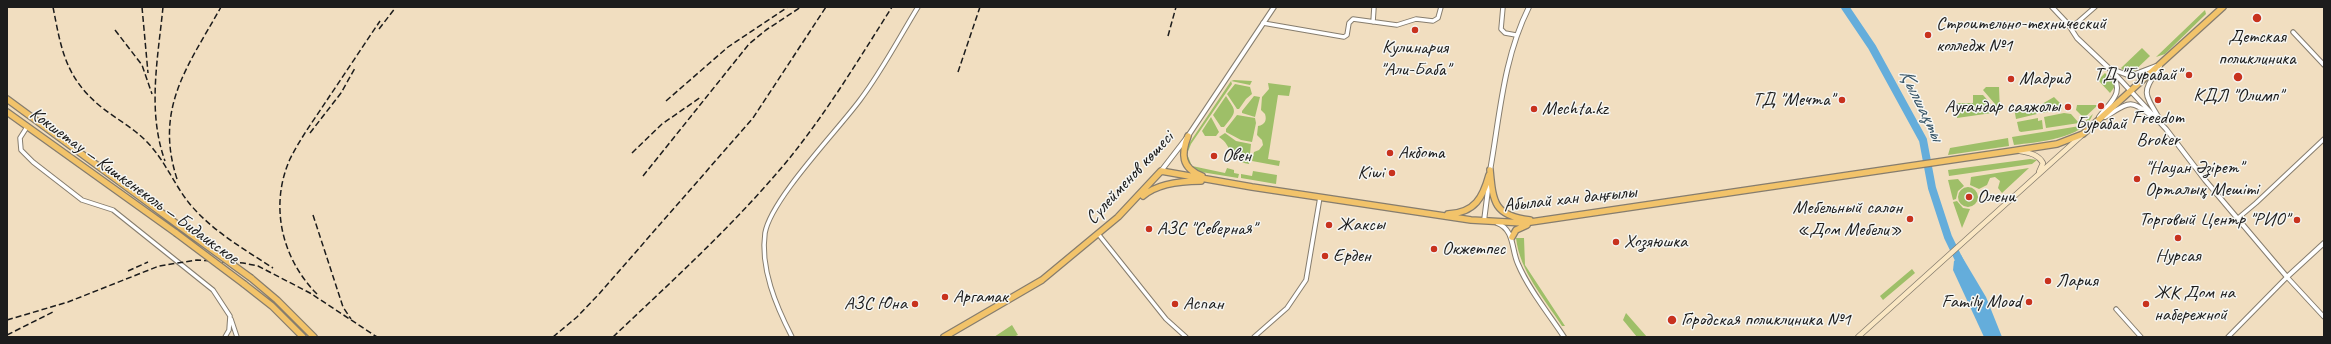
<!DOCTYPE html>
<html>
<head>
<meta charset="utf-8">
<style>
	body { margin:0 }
	#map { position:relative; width:2331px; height:344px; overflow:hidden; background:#f1dec0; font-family:Caveat,sans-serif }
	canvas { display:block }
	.frame { position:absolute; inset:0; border:8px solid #1c1c1c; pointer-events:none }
</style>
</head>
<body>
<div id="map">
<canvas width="2331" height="344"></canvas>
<div class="frame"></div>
</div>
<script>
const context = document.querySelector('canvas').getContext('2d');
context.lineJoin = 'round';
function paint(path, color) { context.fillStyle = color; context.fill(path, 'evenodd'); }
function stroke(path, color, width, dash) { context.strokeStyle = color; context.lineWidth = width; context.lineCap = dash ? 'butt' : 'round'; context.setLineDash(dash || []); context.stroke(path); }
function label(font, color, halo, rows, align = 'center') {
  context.font = font + ' Caveat,sans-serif'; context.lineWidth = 3; context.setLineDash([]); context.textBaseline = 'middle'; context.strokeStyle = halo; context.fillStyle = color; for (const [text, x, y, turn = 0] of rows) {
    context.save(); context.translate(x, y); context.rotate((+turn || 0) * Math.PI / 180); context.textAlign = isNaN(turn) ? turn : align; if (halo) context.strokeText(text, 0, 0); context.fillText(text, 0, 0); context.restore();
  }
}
paint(new Path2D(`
	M2205,10l1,4 -41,40 -9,3z
	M2142,48l8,8 -21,20 -8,-8z
	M2105,73l11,12 -6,8 -12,-13z
	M1234,80l18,1 -2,4 -19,-4 1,3 -41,60 -4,10 5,12 33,7 2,-5 7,2v3l5,1 -1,4 -43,-7 -7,-4 -4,-16 47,-70z
	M1268,83l23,3 -2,10 -11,-1 -10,64 12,2 -1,5 -27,-5 2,-9 5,-2 4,-5 -1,-5 -5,-5 1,-9c7,-1 9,-6 7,-12l-4,-4 1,-13 7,-8z
	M1235,84l15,3 2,7 -6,5 -7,10h-2l-10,-15z
	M1986,87h13l1,25 -5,1v-9l-12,-14z
	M1973,95h10l8,9 1,9 -35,5v-15h16z
	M1226,96c10,16 12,14 -2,31h-3l-8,-12z
	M1254,96l6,1 -5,20 -13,-4v-2z
	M2054,97l7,7 1,5 -19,4 -1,-9z
	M2039,104l1,6 -4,1 1,3 -21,5 -2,-11z
	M2077,105h21l-14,13 -8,-8z
	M2064,113l7,1 8,9 -33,5 -2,-11z
	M2093,114c-9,25 -56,28 -79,31l-2,-8 68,-11z
	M1237,115l18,3 1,5 -4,19 -11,-2 -15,-8v-3z
	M1211,117l8,15 -3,4h-11l-3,-5z
	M2038,118v3l4,-1 1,9 -22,3 -2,-1 -2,-9z
	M1225,133l11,8 15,3 -2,20c-22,-4 -15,-17 -30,-27z
	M2008,138l1,8 -61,9 2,-7z
	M2030,159l7,1 -5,4 -83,12 -1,-6z
	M2029,168l-27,25 -4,-5 2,-7 -5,-4 -5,1 -3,7 -8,4 -9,-4 1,-8z
	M1253,171l24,4 -1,9 -35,-6v-4l11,2z
	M1958,179l6,7 -6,5 -2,8 -3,1 -5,-20z
	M1958 197a10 10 0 1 1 20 0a10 10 0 1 1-20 0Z
	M1957,201l6,7 7,1 -8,19 -9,-26z
	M1516,238h8l1,27 40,61h-3c-18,-28 -42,-54 -46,-88z
	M1912,269l3,4 -32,27 -3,-4z
	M1626,313l21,24h-10l-14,-17z
	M1012,325l6,10 -5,2h-19z`), '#9ebf68');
paint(new Path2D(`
	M1961,255l25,42 16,40h-18l-31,-67 1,-9z`), '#64addb');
stroke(new Path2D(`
	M1845,7l27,40 51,93 9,48 16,49 14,29`), '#64addb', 8);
const minor = new Path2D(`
	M1503,7l-2,22 4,4 11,2
	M1373,22l1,-15
	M1263,23l81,14 3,-2 2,-12 4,-4 44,6 19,-6 17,2 5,-3 3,-11
	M2071,28l24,-21
	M2293,32l31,33
	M27,127l-7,11 1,12 12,12 49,38 31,10 100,80 17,26 -1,14 -4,7
	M2237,219l19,-16 68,-64
	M1099,235l67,84 20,18
	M2116,309l25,28
	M231,319l6,18
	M792,337c-16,-31 -32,-69 -27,-104 6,-34 73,-103 95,-133 22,-29 39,-62 58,-93
	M1254,337l33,-29 19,-28 14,-83
	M2228,337l59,-60 37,40`);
const tertiary = new Path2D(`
	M2052,7l16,17 9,14 37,35 52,56 39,51 82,97 37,-34
	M2112,69l18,7 26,-10
	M2099,117c13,-17 26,-24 12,-45
	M2105,117c25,-15 25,-19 49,1
	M2159,118c-17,-28 -16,-25 1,-52
	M1161,171l27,-35 86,-129
	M1490,171c10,-56 13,-112 39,-164
	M1484,221l5,-39
	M1497,223c18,7 14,26 21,41 11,26 31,50 46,73`);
const secondary = new Path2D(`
	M2020,151c9,2 18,3 23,12l-4,9
	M1858,337l223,-201`);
const trunk = new Path2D(`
	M7,99l174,128
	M7,112l169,121
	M1188,136c-7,18 -7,32 14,40
	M1490,170c3,32 4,46 40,50
	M1143,196c15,-13 38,-15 58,-15
	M1448,214c27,-1 35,-17 41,-39
	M1512,237l4,-7 11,-5
	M251,278l26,22 37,37
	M244,284l28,22 31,31
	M944,337l98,-57 76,-63 43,-46 91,16 219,33 53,3 488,-72 45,-7 26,-10 140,-127`);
stroke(minor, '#867d6e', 5.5);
stroke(tertiary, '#867d6e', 6);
stroke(secondary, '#867d6e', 6);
stroke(trunk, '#867d6e', 8);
stroke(minor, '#fff', 3.5);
stroke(tertiary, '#fff', 4);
stroke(secondary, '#fae7c3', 4.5);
stroke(trunk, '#f2c36a', 5.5);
stroke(new Path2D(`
	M53,7c8,41 12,70 47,99 16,13 34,22 48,37 17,18 26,41 41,60 23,28 55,46 84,65
	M142,7l6,66
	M163,7c-5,51 -16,104 2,154
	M379,29l17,-22
	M115,30l27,35 10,29
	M1168,36l8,-29
	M958,72l22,-65
	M666,101l62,-54 60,-40
	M310,133l31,-40 14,-25
	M632,153l30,-29 39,-27
	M643,176l106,-132 17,-14 35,-23
	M177,179c-23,-71 11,-113 44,-172
	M313,215l30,92 8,12
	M128,271l20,-9
	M317,294c-35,-35 -48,-88 -27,-135 11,-22 26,-42 39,-62 17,-25 34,-51 51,-76
	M7,320l61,-18 91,-36 38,-6 46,3 15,3 52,27 67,44
	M7,335l46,-23
	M553,337l24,-20 22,-23 154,-176 73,-111
	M613,337c60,-57 122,-113 175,-177 39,-48 71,-101 104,-153`), '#1c1c1c', 1.5, [6, 3]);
const trunkBridge = new Path2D(`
	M181,227l70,51
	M176,233l68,51`);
stroke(trunkBridge, '#867d6e', 8, []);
stroke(trunkBridge, '#f2c36a', 5.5);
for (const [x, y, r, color] of [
	[2257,18,5,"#c8321e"],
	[1415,30,4,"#c8321e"],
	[1928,35,4,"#c8321e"],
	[2189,75,4,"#c8321e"],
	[2238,77,5,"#c8321e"],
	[2011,79,4,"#c8321e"],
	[1842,100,4,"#c8321e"],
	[2158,100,4,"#c8321e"],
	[2101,106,4,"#c8321e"],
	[2068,107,4,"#c8321e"],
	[1534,109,4,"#c8321e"],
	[1390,153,4,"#c8321e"],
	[1214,156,4,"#c8321e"],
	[1392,173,4,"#c8321e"],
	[2137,179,4,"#c8321e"],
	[1969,197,4,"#c8321e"],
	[1910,219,4,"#c8321e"],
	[2297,220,4,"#c8321e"],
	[1329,225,4,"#c8321e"],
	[1149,229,4,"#c8321e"],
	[2178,238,4,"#c8321e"],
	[1616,242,4,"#c8321e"],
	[1434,249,4,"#c8321e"],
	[1325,256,4,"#c8321e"],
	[2048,281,4,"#c8321e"],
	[945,297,4,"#c8321e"],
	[2029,302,4,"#c8321e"],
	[915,304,4,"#c8321e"],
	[1175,304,4,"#c8321e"],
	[2146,304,4,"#c8321e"],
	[1672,320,5,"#c8321e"]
]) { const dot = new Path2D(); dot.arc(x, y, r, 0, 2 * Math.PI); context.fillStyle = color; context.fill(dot); stroke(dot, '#f6f6f2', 1.5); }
label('19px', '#1c1c1c', '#f6f6f2', [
	["Строительно-технический",1936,24],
	["колледж №1",1936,46],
	["Детская",2257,37,"center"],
	["поликлиника",2257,59,"center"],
	["Кулинария",1415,48,"center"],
	["\"Али-Баба\"",1415,70,"center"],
	["ТД \"Бурабай\"",2181,75,"right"],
	["Мадрид",2019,79],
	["КДЛ \"Олимп\"",2238,96,"center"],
	["ТД \"Мечта\"",1834,100,"right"],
	["Ауғандар саяжолы",2060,107,"right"],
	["Mechta.kz",1542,109],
	["Freedom",2158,118,"center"],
	["Broker",2158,140,"center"],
	["Бурабай",2101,124,"center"],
	["Акбота",1398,153],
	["Овен",1222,156],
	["\"Науан Әзірет\"",2145,168],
	["Орталық Мешіті",2145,190],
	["Kiwi",1384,173,"right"],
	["Олени",1977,197],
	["Мебельный салон",1902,208,"right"],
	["«Дом Мебели»",1902,230,"right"],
	["Торговый Центр \"РИО\"",2289,220,"right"],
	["Жаксы",1337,225],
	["АЗС \"Северная\"",1157,229],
	["Хозяюшка",1624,242],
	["Окжетпес",1442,249],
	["Ерден",1333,256],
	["Нурсая",2178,256,"center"],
	["Лария",2056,281],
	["ЖК Дом на",2154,293],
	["набережной",2154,315],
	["Аргамак",953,297],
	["Family Mood",2021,302,"right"],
	["АЗС Юна",907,304,"right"],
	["Аспан",1183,304],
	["Городская поликлиника №1",1681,320]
], 'left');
label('19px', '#1c1c1c', '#f6f6f2', [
	["Сүлейменов көшесі",1130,178,-47],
	["Кокшетау — Кишкенеколь — Бидаикское",134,186,36],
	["Абылай хан даңғылы",1570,199,-6]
]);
label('italic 20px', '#395668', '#f6f6f2', [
	["Қылшақты",1921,105,64]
]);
</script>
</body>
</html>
